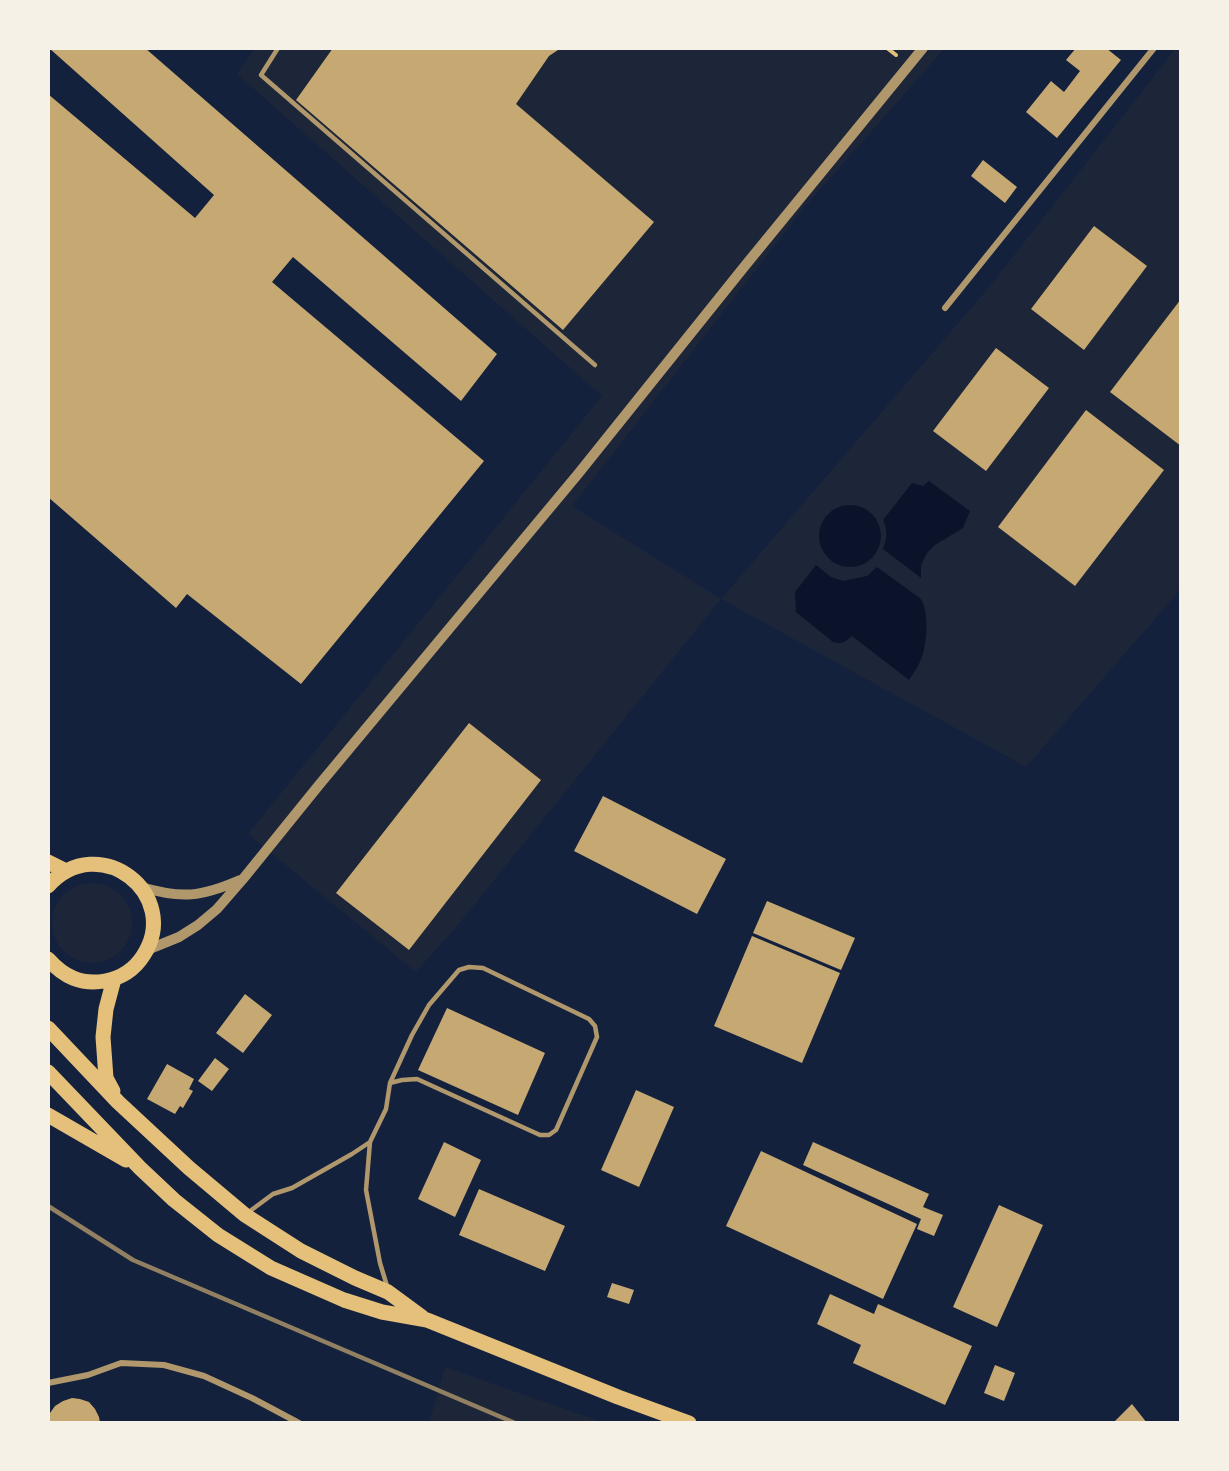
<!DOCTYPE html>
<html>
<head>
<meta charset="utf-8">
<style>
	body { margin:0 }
	#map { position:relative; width:1229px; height:1471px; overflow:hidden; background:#14213d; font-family:"Asap Condensed",sans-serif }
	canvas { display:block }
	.frame { position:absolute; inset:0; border:50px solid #f6f1e7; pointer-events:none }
</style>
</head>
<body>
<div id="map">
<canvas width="1229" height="1471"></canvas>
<div class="frame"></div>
</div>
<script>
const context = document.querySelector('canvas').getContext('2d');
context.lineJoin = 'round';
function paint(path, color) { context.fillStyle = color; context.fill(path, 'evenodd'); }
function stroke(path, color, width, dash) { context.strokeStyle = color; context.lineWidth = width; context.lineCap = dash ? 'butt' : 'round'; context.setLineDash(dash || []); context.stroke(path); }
paint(new Path2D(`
	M255,48h690l-142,161 -231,297 149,93 269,-313 186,-238h5v541l-155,178 -305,-168 -264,327 -41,46 -168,-138 354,-438 -365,-322z
	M52 923a40 40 0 1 1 80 0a40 40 0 1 1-80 0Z
	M445,1367l160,56h-176z`), '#1d2539');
paint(new Path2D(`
	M929,481l41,30 -7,17 -28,17 -8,8 -6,12v13l-38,-29c4,-11 5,-19 0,-29l29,-37 11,3z
	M819 536a31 31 0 1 1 62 0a31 31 0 1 1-62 0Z
	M816,565l15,12 12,4 24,-5 10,-9 44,32c9,14 6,51 -2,65 -3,6 -7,11 -10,16l-57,-44c-7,6 -10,9 -19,6l-37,-30 -1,-20z`), '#0b132b');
paint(new Path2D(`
	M49,48h96l352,306 -36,47 -168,-144 -21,25 212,179 -183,223 -114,-90 -11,14 -128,-111v-403l147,124 19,-23z
	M333,48h228l-12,8 -33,48 138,118 -91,108 -267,-230z
	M1076,48h30l15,12 -64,78 -31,-26 25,-31 13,11 16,-21 -14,-11z
	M983,160l34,27 -12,16 -34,-27z
	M1094,226l53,40 -63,84 -53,-41z
	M1181,299v147l-71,-54z
	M996,348l53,40 -63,83 -53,-40z
	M1086,410l78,60 -89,116 -77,-59z
	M469,723l72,57 -132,170 -73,-57z
	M603,796l123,63 -29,55 -123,-63z
	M767,901l88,37 -14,32 -88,-37z
	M752,936l88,37 -38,90 -88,-37z
	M245,994l27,21 -29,38 -27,-20z
	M447,1008l98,45 -27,62 -100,-45z
	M215,1058l14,11 -17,22 -14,-10z
	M167,1064l27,15 -5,10 4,2 -10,17 -3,-2 -5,8 -28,-15z
	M636,1090l38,17 -35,80 -38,-17z
	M444,1142l37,18 -26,57 -37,-18z
	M813,1142l116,52 -6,13 20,8 -9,21 -17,-7 4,-10 -118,-54z
	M761,1151l156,73 -34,75 -157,-73z
	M479,1189l86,37 -20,45 -86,-36z
	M999,1205l44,20 -46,102 -44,-20z
	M612,1283l22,7 -5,14 -22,-7z
	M830,1294l44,20 4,-10 94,42 -27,59 -92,-42 8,-18 -44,-21z
	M995,1365l20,8 -11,28 -20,-8z
	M72,1398l8,1 9,3 6,7 4,8 1,6h-52l2,-10 5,-7 8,-5z
	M1132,1404l15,19h-34z`), '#c6a872');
stroke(new Path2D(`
	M887,48l9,7`), '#e5c07b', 4);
stroke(new Path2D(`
	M278,48l-17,27 334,290
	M246,1214l27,-20 19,-6 60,-34 18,-12
	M387,1286l-7,-23 -14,-73 4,-48 16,-33 4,-26 22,-48 17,-30 30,-35 10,-3 14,1 106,51 6,7 2,11 -41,93 -7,5h-9l-123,-56 -15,1 -12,3`), '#b1986c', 4.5);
stroke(new Path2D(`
	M945,308l209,-260
	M48,1383l40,-8 33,-12 43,2 40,11 48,22 47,25`), '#b1986c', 6);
stroke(new Path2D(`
	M141,887c41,12 60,10 99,-7
	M147,950l32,-13 19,-12 19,-16 26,-30 76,-94 259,-311 166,-207 179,-219`), '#b1986c', 10);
stroke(new Path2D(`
	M48,862l18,9
	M48,886c51,-57 135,9 95,70 -9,14 -22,22 -38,25 -24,4 -41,-4 -57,-22
	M48,1028l70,74 71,66 56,47 56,36 54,27 33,14 34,25
	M48,1072l92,96 34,32 44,35 53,33 73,32 38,12 45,8 191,77 71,26
	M113,1091l-7,-13 -3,-41 3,-28 8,-30
	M48,1115l78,45`), '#e5c07b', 15);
stroke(new Path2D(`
	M48,1206l85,54 382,163`), '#918062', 4.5);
</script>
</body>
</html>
